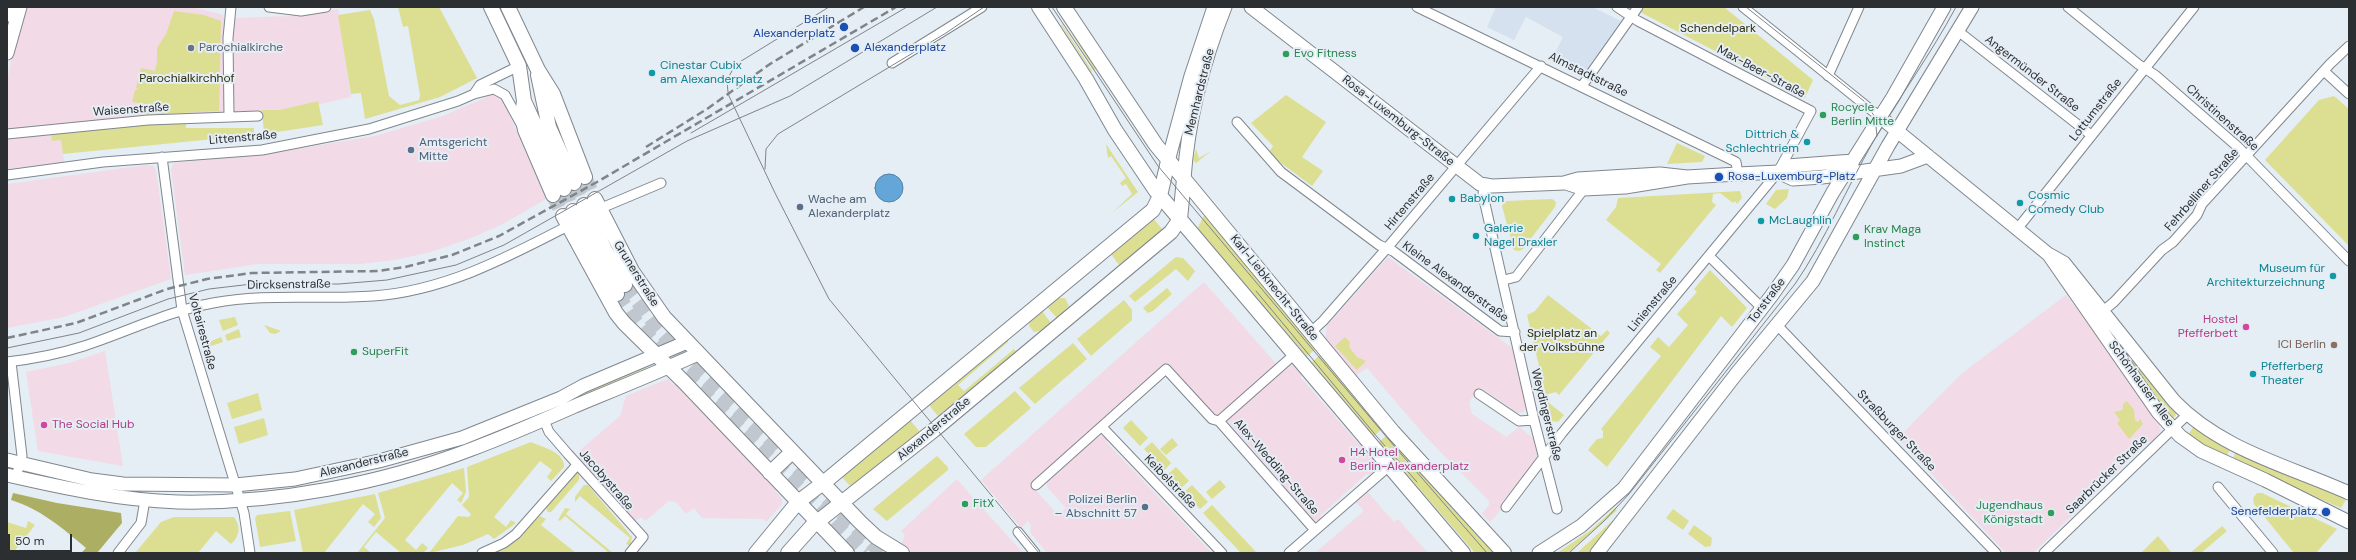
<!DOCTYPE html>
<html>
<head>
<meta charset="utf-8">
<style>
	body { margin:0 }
	#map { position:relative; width:2356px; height:560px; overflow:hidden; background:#e5edf5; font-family:"DM Sans",sans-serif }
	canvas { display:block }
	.frame { position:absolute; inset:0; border:8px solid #2c2f32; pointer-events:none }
	.scale { position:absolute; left:8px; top:534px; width:64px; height:18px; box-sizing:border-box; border:2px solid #2c2f32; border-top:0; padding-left:5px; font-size:12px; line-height:14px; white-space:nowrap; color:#2c2f32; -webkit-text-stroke:3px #e5edf5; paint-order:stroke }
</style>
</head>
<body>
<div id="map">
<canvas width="2356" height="560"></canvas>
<div class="frame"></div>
<div class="scale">50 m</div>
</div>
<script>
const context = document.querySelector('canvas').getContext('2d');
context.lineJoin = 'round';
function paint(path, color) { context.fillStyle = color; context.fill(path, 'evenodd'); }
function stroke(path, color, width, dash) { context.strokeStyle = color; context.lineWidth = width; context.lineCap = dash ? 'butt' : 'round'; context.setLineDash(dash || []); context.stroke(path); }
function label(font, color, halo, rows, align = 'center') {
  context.font = font + ' "DM Sans",sans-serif'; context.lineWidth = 4; context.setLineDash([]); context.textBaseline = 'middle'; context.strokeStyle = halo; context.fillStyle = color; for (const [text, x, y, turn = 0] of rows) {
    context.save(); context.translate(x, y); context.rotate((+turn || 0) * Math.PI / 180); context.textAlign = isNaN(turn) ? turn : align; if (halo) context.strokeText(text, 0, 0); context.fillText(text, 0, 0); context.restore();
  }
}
paint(new Path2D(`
	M27,7h165l31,8 2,9 11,-6 56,-2 46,-7 13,88 -71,16 -273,18v-50l5,-25z
	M494,94l9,6 43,99 -45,26 -30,13 -40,14 -37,8 -35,4h-101l-73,11 -14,-106 3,-6 98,-10 103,-17 68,-20z
	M51,133l10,7 3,22 -57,7v-32z
	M147,165l6,1 3,4 15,109 -107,38 -57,11v-144z
	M1388,257l124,91 14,59 -2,5 -7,1 -37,-26 -11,15 3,12 34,23 13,-10 14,11 5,21 -38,45 3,3 -13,15 -8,-8 7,-9v-4l-64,-65 -58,-68 -12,8 -30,-37 2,-13z
	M1204,282l74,84 -62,51 -48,-52 -135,122 25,28 8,-7 -19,-21v-5l52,-46h5l3,3v4l105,110h-165l-17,-21 1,-7 -3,-4 -7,7 -40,-48z
	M2066,295l31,38 64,92 -2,2 2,3 -9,13 -3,-2 -116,112h-27l-108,-115 63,-64z
	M105,351l18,115 -85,-15 -12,-79 43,-9z
	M1294,364l8,9 -1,5 57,65h4l15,18 -3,10 -5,4 -3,-1 -46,42 1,3 -7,3 -6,-5 1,-2 -80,-93 -5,-2 61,-54z
	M668,379l6,6 3,-2 100,106 -2,2 7,8v5l-16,18 -3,-3 -61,-1 -8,-10 -8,6 -10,-12 -7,-1 -24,20 -4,-4 -8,5 -55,-63 1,-8 41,-35 6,-20z
	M957,479l11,13 55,61h-111l-10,-10 3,-8 -4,-4z
	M1366,490l28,32 4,-3 30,34h-113l49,-42 -9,-10z`), '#f2dae6');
paint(new Path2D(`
	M1496,7h96l29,14 -38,54 -31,-16 11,-22 -37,-20 -12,23 -27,-13z`), '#d5e1ef');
paint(new Path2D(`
	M398,7h41l38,71 -37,19 -75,22 -4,-26 -10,1 -13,-79 32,-5 4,9 15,77 11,9 19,-5 1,-5 -12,-69 -5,1z
	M1644,7h80l89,73 -8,18 -165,-86z
	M1060,10l12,24h3l21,35 -2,1 -36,-59z
	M174,11l30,4 17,6 -2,90 -73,4v-11l-14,-2 3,-12 4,-1 -3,-1 5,-20 14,3 2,-9v-14l9,-14z
	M1062,24l30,47 -1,1 -30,-47z
	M1286,95l40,27 -24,35 21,14 -11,15 -39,-29 -4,-5 4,-6 -22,-23z
	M2334,96l15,13v137l-84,-86 54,-60z
	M318,101l5,24 -59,9 -2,-24h18z
	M186,122v6h68v7l-191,19 -2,-14 -9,1 -1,-8 49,-7z
	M1677,143l28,13 -3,6 -35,2z
	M1106,144l32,48 -26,21 20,-19 -6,-10 -4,2 -2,-3 6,-5 -15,-22 -3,2z
	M1196,149l3,9 12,-7 -15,12 -3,-3z
	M1789,189l-2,9 -12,11 -9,-5 10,-14z
	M1740,191l2,7 -5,6 -2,-3 -2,2 -13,-10 -7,1 -1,8 4,3 -56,68 -4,-3 5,-6 -55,-44 10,-13 2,-9z
	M1552,199l4,3 -1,5 -32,42 -4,2 -5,-1 -12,-44 2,-3 3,-2z
	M1205,214l111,135 -9,7 -110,-127z
	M1153,218l10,12 -44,35 -8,-11z
	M1176,257l7,1 12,13 -7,10 -12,-12 -41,33 -6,-6z
	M1710,270l37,38 -15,19 -11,-11 -114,151 -19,-17 9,-11 6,-1v-7l-2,-2 60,-73 -11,-9 8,-10 11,10 19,-22 -11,-11 20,-22 -3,-3z
	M1167,288l5,6 -19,17 -5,2 -5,-5z
	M1548,295l53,41 6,-6 3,3 -51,62 -3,-3 -8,2v8l16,13 -6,7 -6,-1 -25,-106 8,-4z
	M1058,298h7l4,8 -12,12 -10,-11z
	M1124,300l8,10v10l-41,36 -14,-17z
	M1042,311l9,12 -11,8 -6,1 -5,-6 1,-4z
	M235,317l3,8 -15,6 -4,-11z
	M264,325l17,6 -6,3 -5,-1z
	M2110,327l68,85 -5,7 -67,-90z
	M239,329l2,8 -14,4 -2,-6z
	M221,337l2,5 -15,5 -1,-4z
	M1345,337l5,5 -1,5 8,10 9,4 -9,9 -22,-24z
	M1008,339v3l-50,43 6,6 50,-42 2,3 -78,64 -9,-11z
	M1073,343l14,16 -52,45 -16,-16z
	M1320,355l62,74 -8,7 -62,-74z
	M643,366l3,2 -58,25 -16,11 -81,32 1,-3 79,-32 12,-9z
	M1015,391l16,17 -45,39h-10l-12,-13z
	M258,393l4,17 -30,9 -5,-16z
	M2127,401l7,9 1,10 3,2 2,-3 3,5 -14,15 -12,-16 3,-3 -6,-8 9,-2v-6z
	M264,418l4,17 -29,9 -5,-17z
	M910,420l10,12 -68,56 -10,-11z
	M1131,420l17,18 -8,8 -17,-18z
	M2194,426l23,16 13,6 -4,11 -38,-24z
	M1387,435l106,117 -18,1 -96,-111z
	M1172,438l6,7 -12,10 -6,-6z
	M531,442c11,5 34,10 33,25l-13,14 -4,-4 5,-7 -12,-9 -46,56 12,10 5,-7 5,3 -22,16 -6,-5 -25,11 -34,8 29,-37 11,1 2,-3 -9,-9 7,-8 -2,-30z
	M1152,442l19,21 -7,8 -20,-22z
	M2236,451l111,47 -6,10 -109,-47z
	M937,456l11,11v3l-61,51 -14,-12z
	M1176,467l13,14 -9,8 -13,-14z
	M464,468l2,24 -5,11 -4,-3 6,-7 -11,-10 -47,57 11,10 6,-7 6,5 -5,5h-22l-25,-21 -12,15 7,6h-14l28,-35 -7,-25z
	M576,472l3,2v6l-28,32h-3l-2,-4z
	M1220,480l6,7 -14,12 -6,-7z
	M584,485h4l44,52 -2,9 -4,-2 4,-6 -50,-42 -5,6v-5z
	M1192,485l16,17 -8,7 -16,-17z
	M2257,493h5l75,36 -21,24h-22l-40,-49 -1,-6z
	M375,494l6,24 -7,9 -6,-5 7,-8 -12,-10 -39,49h-21l-9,-43z
	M1212,505l45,48h-16l-38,-40z
	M565,508l5,1 -4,5 47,39h-4l-44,-37 -5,5 -2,-1z
	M1615,508l2,2 -4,4 -45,39h-11l34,-23z
	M1673,509l16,12 -6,9 -17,-12z
	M290,511l6,30 -36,6 -5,-29 2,-3z
	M1621,513l-30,40h-14z
	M540,516l6,3 -5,6 35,28h-82l13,-7z
	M174,517h60c7,9 6,19 -3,27l-15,-13 -18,22h-63l26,-31z
	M28,521l7,4 -22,28h-6v-31l19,6z
	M1694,525l18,13 -1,8 -6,1 -17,-13z
	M2222,526l5,5 -26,22h-11z
	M2158,536l14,17h-31z`), '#dcdf92');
paint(new Path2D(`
	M13,493l44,10 64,10 1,10 -25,30h-16l5,-5c-25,-21 -44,-38 -75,-48z`), '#acaf63');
const water = new Path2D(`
	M875 188a14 14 0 1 1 28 0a14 14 0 1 1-28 0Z`);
paint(water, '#63a6d7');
stroke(water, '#5282a6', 1);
stroke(new Path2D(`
	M585,177l10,22
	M574,183l10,22
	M564,189l9,22
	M553,195l10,21
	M625,285l30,40 30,34 80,76 116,118
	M617,294l19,27 21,24 208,208`), '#c0c7ce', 14, [14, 7]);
const street = new Path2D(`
	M269,7l32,4 25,-4
	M1417,7l319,155 2,12
	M1743,7l137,110
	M2068,7l70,57 17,11 83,72 111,114
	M1958,31l133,104
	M892,63l90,-56
	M2324,71l25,23
	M1828,76l31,-69
	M1582,86l56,-79
	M474,94l6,-9 39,-19
	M229,116l-1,-78 3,-31
	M1237,122l44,50 98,73 14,6 107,80 15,1
	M7,134l141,-14 110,-4
	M162,157l20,153 62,203 6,40
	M7,175l96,-13 159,-12 107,-21 89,-28 16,-7 20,-5 11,6 16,29
	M1484,185l-1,10 51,225 23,89
	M599,209l62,-26
	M2018,228l176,-221
	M1709,256l53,52
	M1504,280l12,-3 68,-88
	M2103,311l11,-9 48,-52 11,-8 24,-27 5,-11 128,-140 19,-18
	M1778,326l218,227
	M1310,333l13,-12 64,-73 154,-182
	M7,362c26,-3 52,-8 77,-16 43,-14 84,-35 129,-43 53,-10 106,-3 160,-7 71,-5 133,-38 195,-70
	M11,362l11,94 -6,21
	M1479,394l40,27 15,-1
	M544,420l5,12 19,22 75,83 -13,16
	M1219,421l77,-68
	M1102,427l120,126
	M1036,485l130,-116 46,50 7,2 96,109
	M2218,487l55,66
	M1506,507l56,-74 216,-261 33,-61 -173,-90 -21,-14
	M1018,532l17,21
	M118,553l23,-30 4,-23
	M482,553l22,-10 12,-9 61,-69
	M1289,553l100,-87
	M2044,553l143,-138`);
const secondary = new Path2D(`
	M1251,7l229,177 12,2 72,-3 14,-4 82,-5 27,3
	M7,15l3,-8
	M7,53l13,-46
	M1880,117l168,137 16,9 110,138c47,49 115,65 175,92
	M1168,161l23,-85 23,-69
	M1778,172l9,-6 66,-5
	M1184,179c4,-59 19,-117 41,-172
	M1566,183l18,6 41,-2 62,-10 51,-3 40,-2 15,7 29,-2 79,-11 27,-10
	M2049,255l109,157 22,24 21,15 64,29 84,42
	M7,460l85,20 31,4 112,1 60,-6 84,-18 83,-23 99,-40 22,-12 104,-44
	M7,475c57,13 112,25 171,27 97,2 203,-18 294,-53 35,-13 69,-28 103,-43 41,-17 83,-34 123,-52
	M1539,553l42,-27 43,-38 148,-193 21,-30 40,-73 60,-95 51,-90
	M1597,553l140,-180 76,-92 75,-135 84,-139`);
const primary = new Path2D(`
	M491,7l28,59 5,35 -2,14 3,15 28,65
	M508,7l30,63 15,24 32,83
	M1039,7l47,72 29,51 41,61 307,362
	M1064,7l92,138 237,287 111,121
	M538,75l11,52 25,56
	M524,101l40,88
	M595,199l37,72 32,46 196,205 16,15 26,16
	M584,205l21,45 20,35
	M573,211l15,34 29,49
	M563,216l53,97 8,10 60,59 163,171
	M770,473l22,-21
	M756,553l42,-51 29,-22 326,-270 7,-14 8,-35
	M788,553l24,-27 122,-96 237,-198 9,-13 4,-40`);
stroke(street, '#80878e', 11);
stroke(secondary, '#80878e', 15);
stroke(primary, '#80878e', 16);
stroke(street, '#fff', 9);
stroke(secondary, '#fff', 13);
stroke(primary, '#fff', 14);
stroke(new Path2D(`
	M829,7l-91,56c-9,10 -13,19 -9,33l46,97 54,106 210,254
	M1052,7l106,159 237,281 92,106
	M1746,7l118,94 11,16 2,19
	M691,133l216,-126
	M765,169l1,-20 12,-15 168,-101 38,-26
	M1256,291l122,147 39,44
	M7,348l72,-15 89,-34 41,-10 43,-5h87l48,-4 69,-15 48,-20 183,-104 103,-45 147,-89
	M1569,553l35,-32 25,-27 166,-210c31,-45 51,-95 78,-142 27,-46 58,-88 83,-135`), '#7f8489', 1);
stroke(new Path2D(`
	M646,147l61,-38 63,-45 94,-57
	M7,338l69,-15 91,-34 40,-10 45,-6 126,-2 27,-4 47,-12 47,-19 98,-54 299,-175`), '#7f8489', 2.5, [8, 4]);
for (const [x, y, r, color] of [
	[844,27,5,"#1a4fb4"],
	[191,48,4,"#6b7280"],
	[855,48,5,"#1a4fb4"],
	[1286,54,4,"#2e9e5b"],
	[652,73,4,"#0f9aa8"],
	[1823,115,4,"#2e9e5b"],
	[1807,142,4,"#0f9aa8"],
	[411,150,4,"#5c6f8a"],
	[1719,177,5,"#1a4fb4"],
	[1452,199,4,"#0f9aa8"],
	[2020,203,4,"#0f9aa8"],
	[800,207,4,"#5c6f8a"],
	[1761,221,4,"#0f9aa8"],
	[1476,236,4,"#0f9aa8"],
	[1856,237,4,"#2e9e5b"],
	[2333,276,4,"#0f9aa8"],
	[2246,327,4,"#d1479c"],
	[2334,345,4,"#8d6e63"],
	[354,352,4,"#2e9e5b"],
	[2253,374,4,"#0f9aa8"],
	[44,425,4,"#d1479c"],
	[1342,460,4,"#d1479c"],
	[965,504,4,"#2e9e5b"],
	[1145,507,4,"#5c6f8a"],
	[2326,512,5,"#1a4fb4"],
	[2051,513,4,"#2e9e5b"]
]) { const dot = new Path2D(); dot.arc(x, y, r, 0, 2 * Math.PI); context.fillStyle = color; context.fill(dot); stroke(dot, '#e5edf5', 1.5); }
label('12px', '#164399', '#e5edf5', [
	["Berlin",835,20],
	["Alexanderplatz",835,34],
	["Alexanderplatz",864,48,"left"],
	["Rosa-Luxemburg-Platz",1728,177,"left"],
	["Senefelderplatz",2317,512]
], 'right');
label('12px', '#2b2b09', '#e5edf5', [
	["Schendelpark",1718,29],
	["Parochialkirchhof",187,79],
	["Spielplatz an",1562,334],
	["der Volksbühne",1562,348]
]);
label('12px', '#5b616d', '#e5edf5', [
	["Parochialkirche",199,48]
], 'left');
label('12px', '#27864d', '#e5edf5', [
	["Evo Fitness",1294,54],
	["Rocycle",1831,108],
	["Berlin Mitte",1831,122],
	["Krav Maga",1864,230],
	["Instinct",1864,244],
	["SuperFit",362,352],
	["FitX",973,504],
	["Jugendhaus",2043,506,"right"],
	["Königstadt",2043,520,"right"]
], 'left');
label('12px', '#0d838f', '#e5edf5', [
	["Cinestar Cubix",660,66],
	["am Alexanderplatz",660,80],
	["Dittrich &",1799,135,"right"],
	["Schlechtriem",1799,149,"right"],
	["Cosmic",2028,196],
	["Comedy Club",2028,210],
	["Babylon",1460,199],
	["McLaughlin",1769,221],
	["Galerie",1484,229],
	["Nagel Draxler",1484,243],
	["Museum für",2325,269,"right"],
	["Architekturzeichnung",2325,283,"right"],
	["Pfefferberg",2261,367],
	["Theater",2261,381]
], 'left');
label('12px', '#2c2f32', '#e5edf5', [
	["Max-Beer-Straße",1761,72,28],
	["Angermünder Straße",2032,74,38],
	["Almstadtstraße",1588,75,26],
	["Memhardstraße",1200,92,-76],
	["Waisenstraße",131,110,-4],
	["Lottumstraße",2096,110,-52],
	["Christinenstraße",2222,118,42],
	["Rosa-Luxemburg-Straße",1398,121,38],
	["Littenstraße",243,138,-5],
	["Fehrbelliner Straße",2202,190,-49],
	["Hirtenstraße",1410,202,-50],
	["Grunerstraße",636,274,58],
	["Kleine Alexanderstraße",1455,282,36],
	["Dircksenstraße",289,285,-1],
	["Karl-Liebknecht-Straße",1274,288,51],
	["Torstraße",1767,301,-53],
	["Linienstraße",1653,304,-50],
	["Voltairestraße",202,332,75],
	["Schönhauser Allee",2141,384,54],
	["Weydingerstraße",1546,415,76],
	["Alexanderstraße",934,429,-40],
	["Straßburger Straße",1896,431,46],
	["Alexanderstraße",364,463,-14],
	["Alex-Wedding-Straße",1276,467,49],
	["Saarbrücker Straße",2107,475,-44],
	["Jacobystraße",606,480,49],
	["Keibelstraße",1170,482,46]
]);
label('12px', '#4e5e75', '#e5edf5', [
	["Amtsgericht",419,143],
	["Mitte",419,157],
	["Wache am",808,200],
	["Alexanderplatz",808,214],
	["Polizei Berlin",1137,500,"right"],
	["– Abschnitt 57",1137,514,"right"]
], 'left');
label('12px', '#b23c85', '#e5edf5', [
	["Hostel",2238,320,"right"],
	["Pfefferbett",2238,334,"right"],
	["The Social Hub",52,425],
	["H4 Hotel",1350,453],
	["Berlin-Alexanderplatz",1350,467]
], 'left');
label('12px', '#785e54', '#e5edf5', [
	["ICI Berlin",2326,345]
], 'right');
</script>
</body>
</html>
